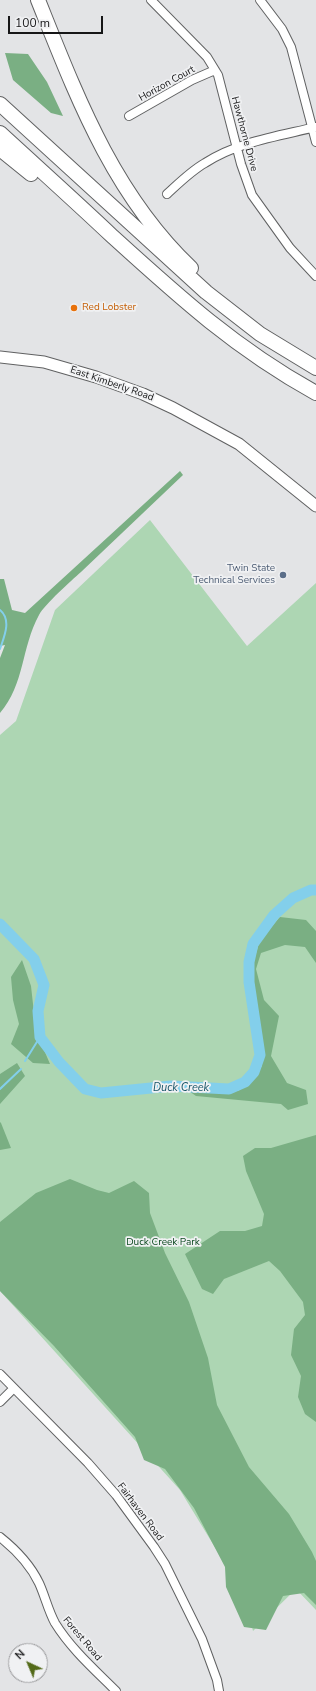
<!DOCTYPE html>
<html>
<head>
<meta charset="utf-8">
<style>
	body { margin:0 }
	#map { position:relative; width:316px; height:1691px; overflow:hidden; background:#e3e4e6; font-family:"Nunito Sans",sans-serif }
	canvas { display:block }
	.north { position:absolute; left:8px; top:1643px; width:40px; height:40px; box-sizing:border-box; background:#f0f1f3; border:1px solid #99999b; border-radius:50%; rotate:316deg; font-size:11px; font-weight:700; line-height:16px; text-align:center; color:#161617 }
	.north::after { content:''; display:block; margin:auto; width:14px; height:18px; background:#536a19; clip-path:polygon(50% 0,100% 100%,50% 72%,0 100%) }
	.scale { position:absolute; left:8px; top:16px; width:95px; height:18px; box-sizing:border-box; border:2px solid #161617; border-top:0; padding-left:5px; font-size:12px; line-height:14px; white-space:nowrap; color:#161617; -webkit-text-stroke:3px #f0f1f3; paint-order:stroke }
</style>
</head>
<body>
<div id="map">
<canvas width="316" height="1691"></canvas>
<div class="north">N</div>
<div class="scale">100 m</div>
</div>
<script>
const context = document.querySelector('canvas').getContext('2d');
context.lineJoin = 'round';
function paint(path, color) { context.fillStyle = color; context.fill(path, 'evenodd'); }
function stroke(path, color, width, dash) { context.strokeStyle = color; context.lineWidth = width; context.lineCap = dash ? 'butt' : 'round'; context.setLineDash(dash || []); context.stroke(path); }
function label(font, color, halo, rows, align = 'center') {
  context.font = font + ' "Nunito Sans",sans-serif'; context.lineWidth = 3.5; context.setLineDash([]); context.textBaseline = 'middle'; context.strokeStyle = halo; context.fillStyle = color; for (const [text, x, y, turn = 0] of rows) {
    context.save(); context.translate(x, y); context.rotate((+turn || 0) * Math.PI / 180); context.textAlign = isNaN(turn) ? turn : align; if (halo) context.strokeText(text, 0, 0); context.fillText(text, 0, 0); context.restore();
  }
}
paint(new Path2D(`
	M150,520l97,126 69,-63v1027l-20,-21 -43,42 -9,-36 -64,-105 -180,-199v-556l16,-14 39,-111z`), '#add6b3');
paint(new Path2D(`
	M5,53l23,1 19,28 16,34 -12,-3 -38,-33z
	M180,471l3,4c-34,32 -68,65 -102,97 -10,9 -36,32 -42,43 -18,33 -14,69 -39,98v-55l5,-13 -5,1v-67h4l8,31 13,3z
	M280,917l26,3 10,11v32l-11,-16 -20,-2 -24,8 -5,16 8,31 15,16 -8,40 16,27 19,7 2,14 -20,6 -7,-6 -85,-8 -10,-7 52,2 13,-9 11,-16v-25l-11,-71 9,-30z
	M22,960l9,26 5,45 14,33 -17,-1 -22,-19 8,-20 -6,-24 -2,-23z
	M17,1063l8,13 -25,28v-30z
	M0,1122l1,1 10,25 -11,2z
	M316,1135v287l-11,-8 -7,-17 3,-21 -10,-21 3,-26 11,-14 -2,-13 -23,-31 -11,-10 -45,18 -11,15 -11,-5 -17,-35 35,-23h25l17,-5 2,-12 -18,-43 -3,-15 12,-8h16z
	M70,1179l27,11 12,3 25,-12 15,12 1,20 15,40 24,49 19,56 9,47 32,62 40,47 23,38 4,9v44l-12,-12 -21,3 -17,34 -22,-3 -18,-40 -1,-20 -31,-59 -29,-39 -21,-9 -9,-23 -81,-91 -54,-55v-69l36,-29z`), '#7aaf83');
stroke(new Path2D(`
	M0,610c12,10 4,27 0,39
	M25,1061l15,-24
	M0,1089l21,-20`), '#83cfeb', 2);
stroke(new Path2D(`
	M0,924l34,35 10,26 -6,26 2,26 19,25 26,27 16,4 70,-7 58,3 16,-7 9,-10 6,-17 -11,-73v-20l4,-18 21,-29 19,-17 18,-8h5`), '#83cfeb', 11);
const street = new Path2D(`
	M151,0l56,57 11,18 23,89 11,31 38,53 26,28
	M260,0l22,29 9,18 25,95
	M129,116l63,-36 23,-10
	M167,194c12,-11 24,-23 38,-31 32,-21 74,-27 111,-36
	M0,1374l88,89 28,32 38,52 11,17 37,75 15,41 2,11
	M0,1402l13,-13
	M0,1537c15,12 31,29 39,46 6,13 9,27 16,40 16,26 40,47 61,68`);
const secondary = new Path2D(`
	M0,357l44,5 52,15 47,17 30,14 66,36 77,62`);
const highway = new Path2D(`
	M38,0c39,97 75,194 153,268
	M0,104l206,188 54,42 56,34
	M0,133c37,34 75,68 112,103 66,60 124,113 204,157
	M0,149l31,25`);
stroke(street, '#606162', 10);
stroke(secondary, '#606162', 13);
stroke(highway, '#606162', 16);
stroke(street, '#fff', 8);
stroke(secondary, '#fff', 11);
stroke(highway, '#fff', 14);
for (const [x, y, r, color] of [
	[74,308,4,"#e8710a"],
	[283,575,4,"#5c6f8a"]
]) { const dot = new Path2D(); dot.arc(x, y, r, 0, 2 * Math.PI); context.fillStyle = color; context.fill(dot); stroke(dot, '#f0f1f3', 1.5); }
label('10px', '#161617', '#f0f1f3', [
	["Horizon Court",167,84,-29],
	["Hawthorne Drive",244,134,75],
	["East Kimberly Road",112,384,19],
	["Fairhaven Road",140,1512,53],
	["Forest Road",82,1639,50]
]);
label('10px', '#c56008', '#f0f1f3', [
	["Red Lobster",82,308]
], 'left');
label('10px', '#4e5e75', '#f0f1f3', [
	["Twin State",275,569],
	["Technical Services",275,581]
], 'right');
label('10px', '#0d4a20', '#f0f1f3', [
	["Duck Creek Park",163,1243]
]);
label('italic 11px', '#165468', '#f0f1f3', [
	["Duck Creek",181,1088]
]);
</script>
</body>
</html>
